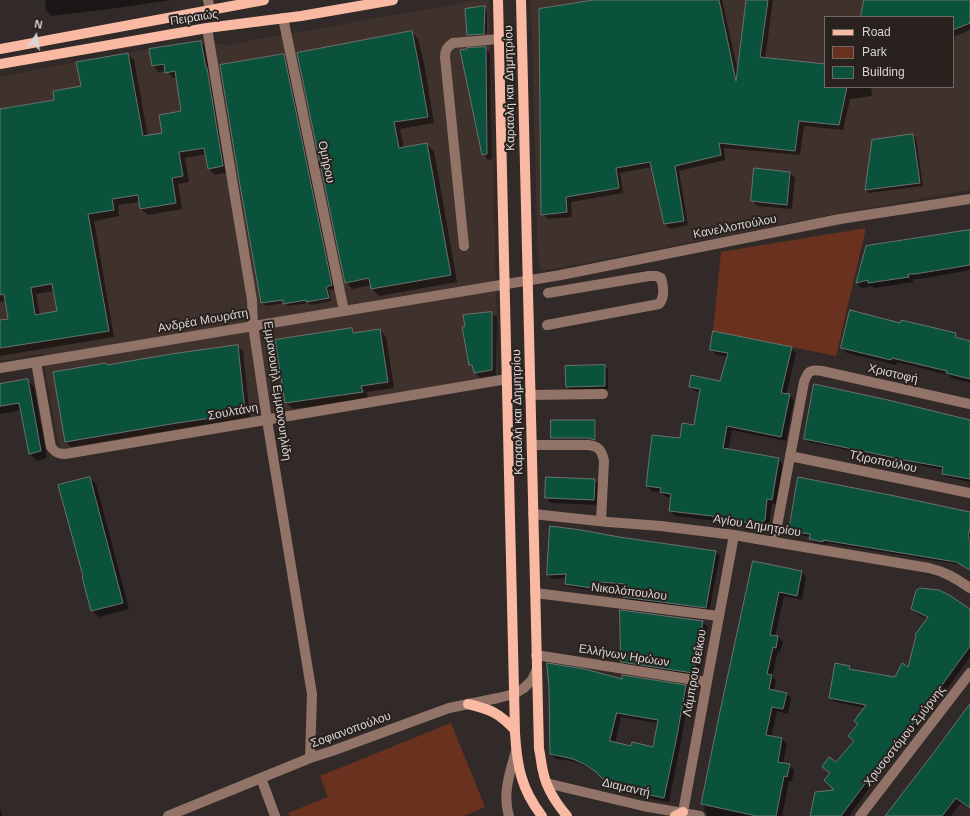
<!DOCTYPE html>
<html>
<head>
<meta charset="utf-8">
<style>
	body { margin:0 }
	#map { position:relative; width:970px; height:816px; overflow:hidden; background:#322a28; font-family:Arial,sans-serif }
	canvas { display:block }
	.legend { position:absolute; left:824px; top:16px; width:130px; height:72px; box-sizing:border-box; background:#28211e; border:1px solid #6f6967; margin:0; padding:5px 7px; list-style:none; font-size:12px; color:#dad5d4 }
	.legend li { display:flex; align-items:center; gap:8px; height:20px }
	.legend b { width:20px; border:1px solid #6f6967 }
	.north { position:absolute; left:16px; top:16px; width:40px; height:40px; -webkit-text-stroke:3px #28211e; paint-order:stroke; rotate:12deg; font-size:11px; font-weight:700; line-height:16px; text-align:center; color:#dad5d4 }
	.north::after { content:''; display:block; margin:auto; width:14px; height:18px; background:#dad5d4; clip-path:polygon(50% 0,100% 100%,50% 72%,0 100%) }
</style>
</head>
<body>
<div id="map">
<canvas width="970" height="816"></canvas>
<ul class="legend">
<li><b style="height:5px;background:#f9b9a3"></b>Road</li>
<li><b style="height:11px;background:#6a321e"></b>Park</li>
<li><b style="height:11px;background:#0a523c"></b>Building</li>
</ul>
<div class="north">N</div>
</div>
<script>
const context = document.querySelector('canvas').getContext('2d');
context.lineJoin = 'round';
function paint(path, color) { context.fillStyle = color; context.fill(path, 'evenodd'); }
function stroke(path, color, width, dash) { context.strokeStyle = color; context.lineWidth = width; context.lineCap = dash ? 'butt' : 'round'; context.setLineDash(dash || []); context.stroke(path); }
function label(font, color, halo, rows, align = 'center') {
  context.font = font + ' Arial,sans-serif'; context.lineWidth = 4; context.setLineDash([]); context.textBaseline = 'middle'; context.strokeStyle = halo; context.fillStyle = color; for (const [text, x, y, turn = 0] of rows) {
    context.save(); context.translate(x, y); context.rotate((+turn || 0) * Math.PI / 180); context.textAlign = isNaN(turn) ? turn : align; if (halo) context.strokeText(text, 0, 0); context.fillText(text, 0, 0); context.restore();
  }
}
paint(new Path2D(`
	M478,0h11l9,376 -438,75 -18,-97 -42,7v-284l60,-12 89,-16 52,-8 25,4z
	M531,0h439v190l-134,24 -288,56h-5l-3,-3 -2,-3zM825,17h128v70h-128z`), '#3f312c');
paint(new Path2D(`
	M866,228l-30,128 -123,-25 8,-79z
	M451,723l34,84 -21,9h-174l-2,-3 40,-16 -8,-21z`), '#6a321e');
paint(new Path2D(`
	M45,0h126l-62,9 -58,7 -5,-6z
	M601,0h121l16,72 9,-72h26l-8,59 60,6v22h46l1,9 -22,3 -7,31 -39,-4 -4,29 -76,-7 1,12 -46,11 9,54 -18,4 -5,-5 -13,-57 -32,6 3,20 -52,9 1,15 -24,2 -6,-5z
	M865,0h105v30l-17,7v-20h-91z
	M484,7l3,3v23l-18,1v2l18,-1 -1,2 -15,1 -3,-3z
	M412,32l6,7 7,29 9,55 -34,6 4,19 23,-4 7,7 23,131 -78,14 -7,-7v-4l-20,4 -6,-7z
	M201,42l6,6 22,124 -14,3 -6,-6 -3,-15 -21,4 4,24 -11,2 4,25 -34,6 -7,-6 -1,-7 -22,3 1,11 -25,5 20,116 -114,19v-35l9,-1 -3,-19 -6,1v-192l56,-9 26,-14 46,-33 6,6 14,77 15,-3 19,-22 -5,-34h-4l-7,-7 -7,1 -6,-6zM54,291l4,21 -18,3 -4,-21z
	M485,48l5,5 2,106 -4,1 -5,-6z
	M283,55l4,3 48,231 -6,1 2,11 -20,4 -2,-2 -21,3 -4,-3 -18,3 -4,-3 -19,-108z
	M913,135l3,3 7,48 -54,7 -3,-3z
	M755,169l35,4 5,5 -3,31 -35,-3 -5,-6z
	M970,231v39l-50,9h-7v3l-39,6 -2,-2 -10,2 -5,-5z
	M492,313l5,5 -1,57 -16,3 -5,-6 -1,-3 -4,-4z
	M901,324l54,10 6,6 9,2v41l-18,-5 -3,-3 -52,-13 -1,3 -49,-12 -5,-5z
	M352,329l5,5 23,-4 6,7 8,51 -27,4 1,6 -75,11 -7,-6 -9,-62z
	M237,346l6,5 7,66 -179,30 -5,-5 42,-76z
	M791,348l5,5 -10,42h3l5,5 -8,41 -54,-11 -4,20 50,9 5,5 -7,40 -4,-1 -3,22 -8,4 -12,-3 -32,-5 -42,-5 -5,-5 1,-14h-5l-5,-5 -9,-1 -5,-5 34,-47 13,-13 7,-33 -6,-2 -5,-4 31,-5 7,-25 -13,-3 -4,-5z
	M604,366l4,3v20l-38,1 -3,-4z
	M27,380l7,7 13,71 -10,3 -7,-7 -8,-44 -22,4v-7l24,-4v-2l-24,4v-20z
	M552,421h42l2,1v18l-6,-1h-37l-1,-1z
	M970,421v61l-24,-5 -3,-3v-4l-28,-6 -39,-8 -68,-14 -3,-3z
	M90,478l6,6 33,125 -30,8 -7,-6 -9,-34h1z
	M594,480l6,5 -1,20 -48,-2 -5,-5z
	M970,513v58l-8,-6 -135,-22 -1,2 -12,-3 -4,-3 1,-2 -18,-3 -3,-4z
	M716,552l4,4 -11,55 -81,-10 -4,-4 2,-9 -23,-3 -1,7 -32,-5 -4,-4 1,-5 -15,1 -4,-4z
	M754,562l48,10 4,5 -4,23 -18,-4 -9,41h3l5,5 -3,10 -2,-1 -6,25 4,4 -2,11 12,2 5,5 -3,16 -11,-3 -6,26 11,2 5,5 -4,20 6,1 5,5 -2,11h-3l-7,35h-75v-3l-3,-3 1,-3 -3,-3z
	M912,609l58,1v47l-42,58 -60,75 -19,26h-38l26,-25 -6,-17 -8,-7 13,-3 19,-23 4,-17 6,-16 -30,-6 -5,-4 19,-31 3,3 43,8 13,-10 20,-49 -11,-5z
	M703,622l5,5 -4,26 -6,25 -71,-11 -5,-6z
	M623,680l63,6 4,5 -9,50 -12,61 -52,-10 -16,-16 -11,-7 -11,-6 -13,-3 -10,-1 -5,-5zM621,717l37,6 -5,25 -21,-1 -17,-4z
	M970,706v103l-9,-6 -10,13h-65z
	M0,807l2,9h-2z`), '#0007');
const building = new Path2D(`
	M594,0h125l17,81 10,-81h22l-8,57 65,7v23h22l-8,38 -40,-4 -4,30 -76,-8 2,12 -46,11 9,55 -20,3 -14,-62 -34,6 3,20 -53,9 1,15 -26,3 -2,-206z
	M864,0h106v23l-17,7v-13h-92z
	M485,6l-1,28 -17,1 -2,-26z
	M412,31l6,30 10,56 -34,5 5,26 28,-5 24,132 -80,14 -2,-11 -24,5 -48,-230z
	M201,41l5,27h1l16,98 -15,3 -4,-21 -25,4 4,24 -11,2 4,25 -36,6 -2,-14 -26,4 2,11 -26,4 21,117 -109,17v-28l8,-1 -4,-25 -4,1v-186l54,-9 -1,-9 28,-5 -5,-24 52,-9 15,83 19,-3 -3,-18 22,-4 -6,-40 -10,2 -1,-9 -12,2 -3,-17zM52,284l5,27 -22,4 -4,-27z
	M486,47l1,107 -5,1 -22,-105 7,-1v-1z
	M284,54l48,231 -6,2 3,11 -23,4v-2l-23,4v-4l-22,3 -21,-118 -20,-120z
	M913,134l7,49 -55,7 7,-50z
	M754,168l36,4 -3,33 -36,-4z
	M970,230v35l-55,9h-7l1,3 -41,6v-3l-12,3 10,-37z
	M850,310l50,13 1,-3 55,13 -1,4 15,4v38l-24,-6 1,-2 -55,-13 -1,2 -50,-12z
	M492,312v58l-18,3 -2,-8h-3l-7,-38 3,-1 -2,-11z
	M352,328l1,5 27,-4 8,53 -27,4 2,6 -78,11 -10,-63z
	M713,331l79,16 -11,46 9,1 -9,43 -54,-11 -4,22 56,10 -7,42 -5,-1 -2,21 -10,5 -12,-3 -31,-6 -43,-5 2,-17 -11,-2 1,-4 -15,-2 6,-51 28,3 2,-15 12,2 6,-36 -11,-2 2,-12 29,6 8,-28 -18,-3z
	M238,345l7,67 -20,4 -48,7 -112,19 -12,-70 53,-9 1,2 64,-11z
	M605,365v21l-39,1 -1,-21z
	M28,379l13,72 -12,3 -10,-51 -19,3v-22z
	M814,384l74,16 82,20v59l-28,-5 1,-7 -39,-7 -32,-7 -68,-14z
	M551,420h44v20l-7,-2h-37z
	M90,477l33,126 -32,8 -9,-34 1,-1 -25,-91z
	M546,477l49,2 -1,21 -49,-2z
	M798,477l97,19 75,16v16l-2,9 2,1v32l-14,-8 -133,-22v2l-14,-3 1,-5 -21,-3z
	M550,526l31,4 38,7 97,14 -10,57 -83,-11 2,-13 -26,-2 -1,7 -33,-5 1,-10 -19,1z
	M753,561l49,10 -5,25 -18,-4 -9,43 8,1 -2,12 -3,-1 -6,27 5,1 -3,14 18,4 -4,16 -11,-2 -6,28 16,3 -4,24 12,2 -3,13 -3,-1 -8,40h-19l-56,-12 18,-88z
	M920,588l19,2 10,5 21,14v37l-46,64 -60,75 -23,31h-31l5,-24 19,-2 -10,-10 6,-7 -8,-6 7,-10 7,5 18,-21 -6,-5 10,-12 -4,-3 12,-16 -37,-7 6,-35 15,3 -1,3 46,8 7,-14 6,4 8,-31 -1,-1 13,-18 -17,-8 5,-18z
	M620,610l83,11 -4,26 -6,26 -72,-11z
	M547,663l38,6 37,10v-4l64,10 -9,51 -13,62 -53,-11 -15,-15 -12,-8 -11,-5 -13,-3 -10,-2 -1,-66zM617,713l41,7 -5,27 -21,-5 -1,4 -21,-5z
	M970,704v104l-14,-10 -14,18h-57l50,-65z`);
paint(building, '#0a523c');
stroke(building, '#69726e', 1);
stroke(new Path2D(`
	M208,0l2,10
	M283,18l61,293
	M207,28l45,272 1,25 14,95 45,274 -2,64
	M464,246l-19,-189c0,-7 2,-10 8,-14l46,-4
	M547,325l112,-21c6,-7 5,-16 2,-26l-5,-2h-7l-101,17
	M36,362l15,85c4,5 7,7 14,7l442,-75
	M0,368l561,-93 279,-56 130,-20
	M530,395l73,-1
	M532,445h56c11,1 14,6 16,16l-3,60
	M790,456l180,37
	M533,514l75,8 53,4 73,9 40,7 155,26c17,4 26,10 41,20
	M774,542l30,-160c4,-11 6,-13 18,-11l148,33
	M535,593l184,23
	M536,655l171,27
	M261,778l14,38
	M546,783l97,23 57,10
	M168,816l93,-38 49,-20 22,-7 117,-43 49,-10 16,-4 10,-6 8,-8 5,-11
	M509,816c-7,-21 1,-44 7,-65
	M683,816v-4l51,-277
	M860,816l110,-143`), '#927368', 10);
stroke(new Path2D(`
	M498,0l17,733c2,33 6,56 27,83
	M521,0l18,749c2,8 2,15 4,22 3,17 13,32 24,45
	M0,49l264,-49
	M0,64l207,-36 94,-12 92,-16
	M468,704c22,5 31,9 47,26
	M675,816l8,-4`), '#f9b9a3', 10);
label('12px', '#dad5d4', '#28211e', [
	["Πειραιώς",194,18,-9],
	["Καραολή και Δημητρίου",510,88,-91],
	["Ομήρου",326,162,78],
	["Κανελλοπούλου",735,227,-11],
	["Ανδρέα Μουράτη",203,321,-10],
	["Χριστοφή",893,374,13],
	["Εμμανουήλ Εμμανουηλίδη",277,391,82],
	["Σουλτάνη",233,412,-10],
	["Καραολή και Δημητρίου",518,412,-91],
	["Τζιροπούλου",883,462,12],
	["Αγίου Δημητρίου",757,526,9],
	["Νικολόπουλου",629,592,7],
	["Ελλήνων Ηρώων",624,656,9],
	["Λάμπρου Βεΐκου",695,673,-80],
	["Σοφιανοπούλου",351,730,-20],
	["Χρυσοστόμου Σμύρνης",905,736,-52],
	["Διαμαντή",626,788,13]
]);
</script>
</body>
</html>
